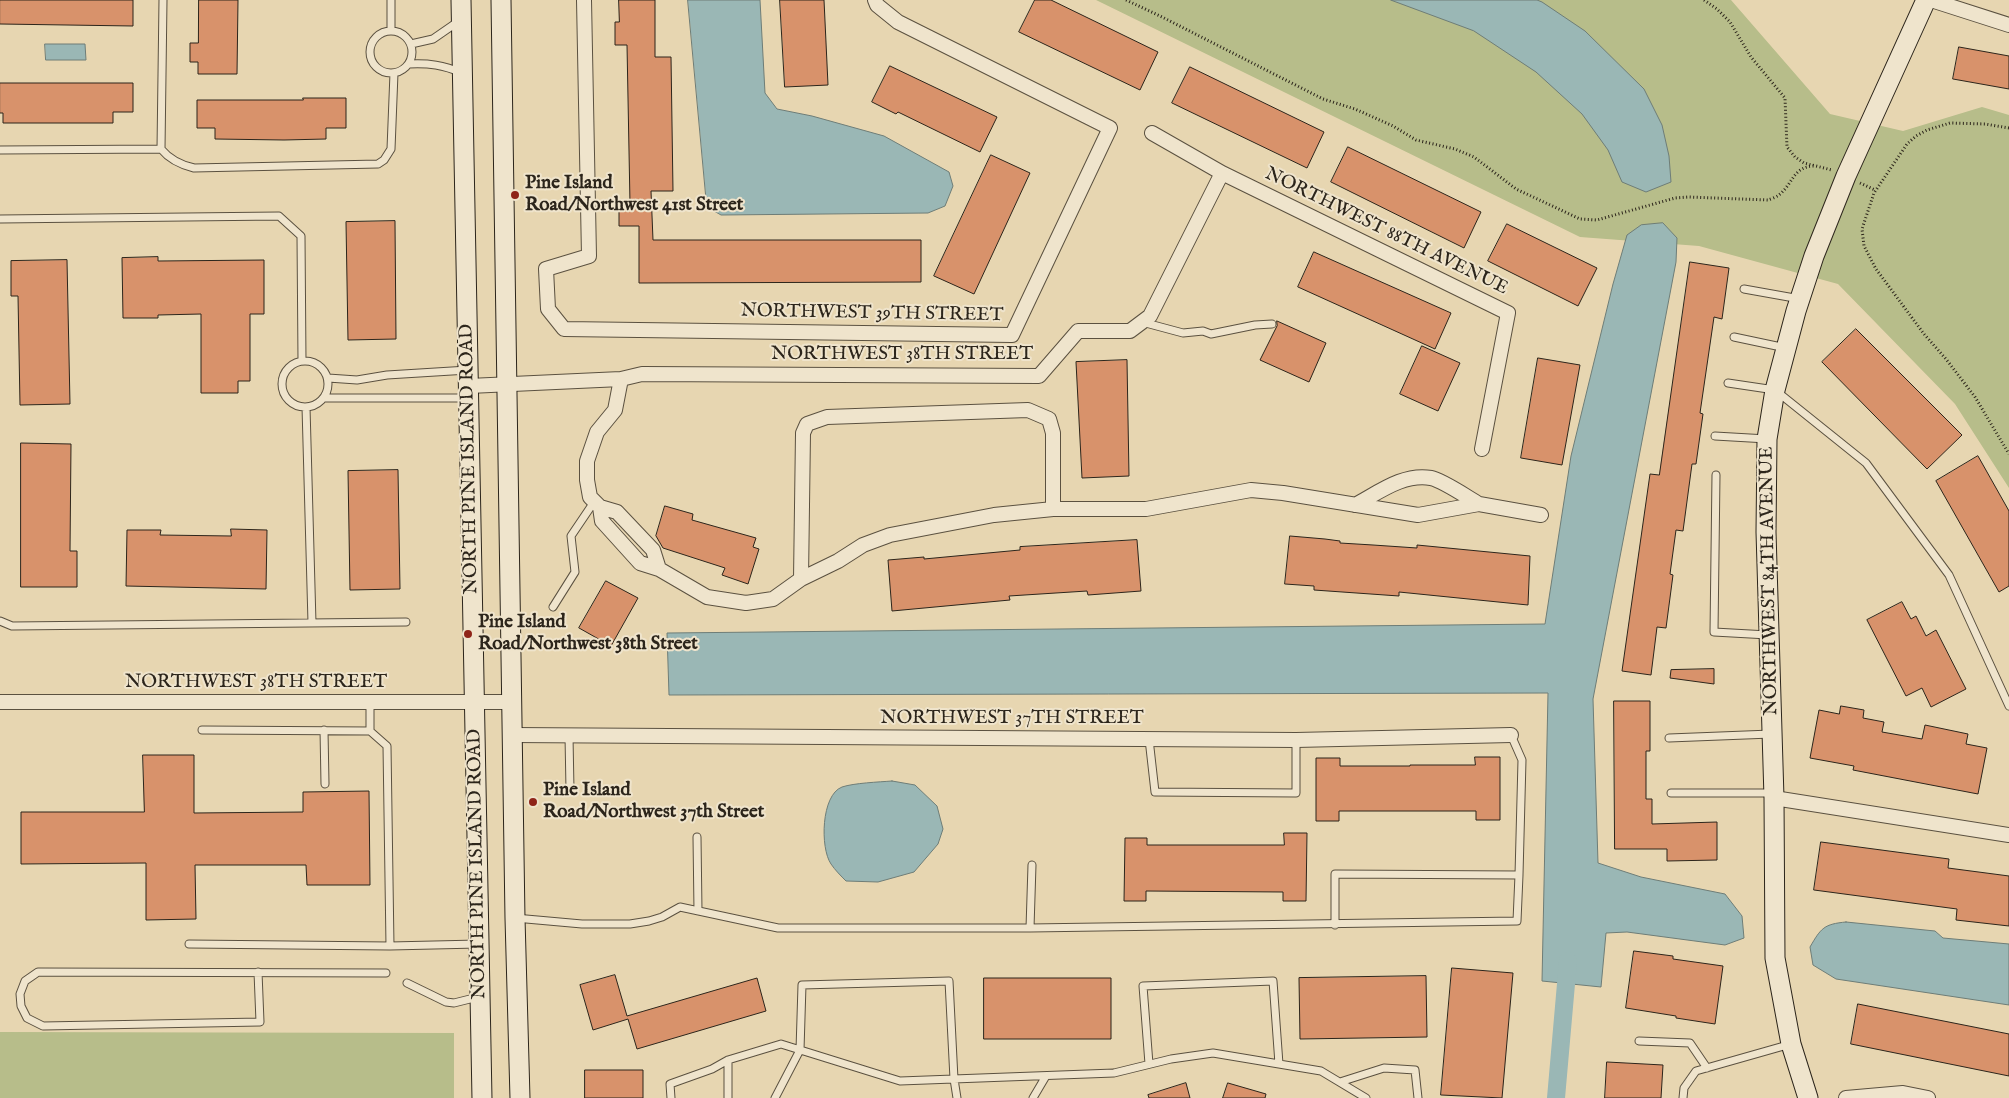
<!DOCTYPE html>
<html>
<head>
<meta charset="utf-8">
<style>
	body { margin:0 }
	canvas { display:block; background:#e7d6b1 }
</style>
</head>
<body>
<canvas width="2009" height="1098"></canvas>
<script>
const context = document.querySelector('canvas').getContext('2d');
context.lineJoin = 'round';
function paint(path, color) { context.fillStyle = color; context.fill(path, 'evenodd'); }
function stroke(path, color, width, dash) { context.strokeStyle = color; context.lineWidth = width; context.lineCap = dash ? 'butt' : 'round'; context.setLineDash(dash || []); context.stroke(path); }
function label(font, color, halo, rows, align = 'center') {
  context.font = font + ' "IM FELL English",serif'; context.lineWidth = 4; context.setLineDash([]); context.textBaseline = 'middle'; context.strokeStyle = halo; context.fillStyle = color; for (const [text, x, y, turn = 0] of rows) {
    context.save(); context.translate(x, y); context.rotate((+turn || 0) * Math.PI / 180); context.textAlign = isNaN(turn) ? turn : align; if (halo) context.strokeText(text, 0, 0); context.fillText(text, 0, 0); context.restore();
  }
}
paint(new Path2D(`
	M1096,0h635l99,114 73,17 79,-24 27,8v373l-54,-84 -117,-120 -139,-38 -119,-9z
	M0,1032l454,1v65h-454z`), '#b7bd8a');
const water = new Path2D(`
	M688,0h72l5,93 12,16 35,7 72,20 65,36 4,14 -8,20 -17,7 -207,2 -14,-8z
	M1391,0h146l5,2 43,29 59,58 18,36 7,31 2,26 -25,10 -24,-10 -14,-32 -26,-36 -46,-42 -62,-41z
	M45,44h40l1,16h-40z
	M1663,223l14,15 -1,24 -83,437 5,164 43,14 84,17 17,22 2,22 -19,7 -98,-13 -21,1 -5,54 -59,-6 6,-288 -879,2 -2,-62 878,-9 26,-168 42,-172 14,-49 14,-10z
	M892,781l23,4 22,21 6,23 -5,15 -24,28 -36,10 -32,-1c-5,-5 -11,-11 -15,-17 -11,-16 -10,-69 11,-77 12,-4 37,-5 50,-6z
	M1846,922l89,9 8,7 66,6v61l-173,-26 -23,-14 -3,-18c11,-19 14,-23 36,-25z`);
paint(water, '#9ab7b5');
stroke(water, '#6e7d77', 1);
stroke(new Path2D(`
	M1556,1098l12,-137`), '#9ab7b5', 18);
const building = new Path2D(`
	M0,0h133v26l-133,-2z
	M199,0h39l-1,74h-39v-12h-8v-19h8z
	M619,0h36v57h16l2,134h-22l2,49h268v42l-282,1v-57h-20v-21l11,-1 -3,-159h-12v-23h4z
	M780,0h44l4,85 -43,2z
	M1035,0h16l107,52 -18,38 -121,-58z
	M1959,47l50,9v33l-56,-10z
	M890,66l107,51 -17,35 -82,-40 -2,2 -24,-12z
	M1190,67l134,65 -17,36 -135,-65z
	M0,83h133v29h-20v11h-110v-10h-3z
	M303,98h43v30h-20v11l-42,1 -69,-1v-11h-18v-28h106z
	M1348,147l133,65 -17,36 -133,-66z
	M991,155l39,18 -56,121 -40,-18z
	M395,221l1,118 -48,1 -2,-118z
	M1507,224l90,44 -19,38 -90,-45z
	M1314,252l137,61 -16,36 -137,-62z
	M158,257v4l106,-1v54h-14v67h-12v12h-37v-79l-43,1v3h-35l-1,-60z
	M67,260l3,144 -50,1 -2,-109h-7v-35z
	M1690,262l39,6 -7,51 -8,-2 -14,96 3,1 -7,50h-4l-9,67 -7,-1 -6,44 3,1 -7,53 -9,-1 -6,48 -29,-4 28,-197 9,1z
	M1277,321l49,22 -17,39 -49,-22 17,-34z
	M1856,329l106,106 -35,34 -105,-107z
	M1422,346l38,17 -22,48 -38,-17z
	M1538,358l42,7 -18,100 -41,-7z
	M1127,360l2,116 -47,2 -6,-116z
	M21,443l50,1 -1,107h7v36h-56z
	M1978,456l31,55v75l-10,6 -63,-111z
	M398,470l2,119 -50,1 -2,-119z
	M665,506l28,8 -1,6 64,18 -3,9 6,2 -11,35 -26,-9 3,-7 -62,-20 -7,-12z
	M231,529l36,1 -1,59 -140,-3 1,-56h34l-1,5 71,1z
	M1290,536l35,3 15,2v2l33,2 44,3v-3l113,11 -2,49 -129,-13v4l-85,-6v-4l-29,-2z
	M1137,540l4,51 -53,4 -1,-4 -78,5 1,4 -118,11 -4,-51 36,-3v2l96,-9v-3z
	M606,581l32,17 -27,48 -32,-18z
	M1902,602l9,17 5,-3 10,20 10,-6 30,59 -35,18 -9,-19 -16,8 -39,-76z
	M1714,669v15l-44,-6 1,-8z
	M1614,701h36v50h-4v48h6v25l65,-2v38l-50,1v-12h-52z
	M1841,706l23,4 -1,8 21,4 -2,10 40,7 3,-14 43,9 -2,10 21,4 -9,46 -125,-24 1,-4 -44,-8 9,-48 20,4z
	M143,755h51v58l109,-1v-20l66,-1 1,94h-63l-1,-20h-111l1,54 -50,1v-57l-125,1v-52h123z
	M1475,757h25v63h-24v-9h-137v10h-23v-63h24v8h70v-1h65z
	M1284,833h23l-1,68h-23v-9l-137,-1v10h-22l1,-63h22v7h137z
	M1821,842l128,17 -1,9 61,8v50l-53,-6 1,-11 -143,-19z
	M1634,951l39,5v3l50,7 -8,58 -39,-6v-2l-50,-8z
	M1452,968l61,5 -11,125 -61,-3z
	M615,975l12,41 130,-38 9,33 -129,38 -9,-30 -35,11 -13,-45z
	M1426,976l1,61 -127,2 -1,-61z
	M984,978h127v61h-127z
	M1858,1004l151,30v42l-158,-32z
	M1607,1062l56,3 -2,33h-56z
	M585,1070h58v28h-58z
	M1186,1083l4,15h-41l-1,-3z
	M1228,1083l38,11 -1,4h-42z`);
paint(building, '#d8926b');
stroke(building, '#2c251b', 1);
const lane = new Path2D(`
	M163,0l-2,149c9,11 20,16 33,19l184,-4 6,-4 7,-11 3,-76
	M391,0v31
	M370 52a21 21 0 1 1 42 0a21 21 0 1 1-42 0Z
	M411,44l22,-5 26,-18
	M409,64c20,-1 34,1 53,9
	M0,150l161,-1
	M0,219l279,-3 22,20 1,125
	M1744,289l56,10
	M1142,322l41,11 20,-2 8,3 44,-9 17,-1
	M1734,337l52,11
	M282 384a23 23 0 1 1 46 0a23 23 0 1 1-46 0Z
	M328,378l29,2 30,-5 81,-5
	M1728,383l47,7 91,73 83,112 60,131
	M324,398h145
	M306,407l6,216
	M1715,436l52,3
	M1716,475l-2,157 54,3
	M553,607l22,-35 -4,-36 23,-34
	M0,621l12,5 394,-4
	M202,730l168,1v-29
	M324,730l1,54
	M569,736l1,54
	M1669,738l102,-4
	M1149,739l6,53 141,1v-53
	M1671,793h102
	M697,837l1,74
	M515,918l67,6h48l19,-3 13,-4 18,-10 98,21h252l2,-63
	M1335,925v-51l184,1 3,-115 -11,-25
	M1030,928l487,-7 2,-46
	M189,944l201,2 -3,-200 -17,-15
	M390,946l88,-2
	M258,972l2,50 -217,4 -16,-8 -6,-12 -1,-12 5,-13 13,-9 348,1
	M407,983l39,19 8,1 24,-6
	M1639,1041l51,2 17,25
	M728,1060v38
	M1149,1064l-6,-78 130,-5 6,83
	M1340,1082l44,-14 31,2 3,28
	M671,1098l-1,-14 42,-15 16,-9 53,-16 119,37 214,-8 57,-14 42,-6 108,18 45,27
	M775,1098l25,-48 2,-65 147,-4 5,98 3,19
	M1033,1098l13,-22
	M1683,1098l1,-10 12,-17 95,-27`);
const street = new Path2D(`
	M584,0l5,256 -43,13 2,40 16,20 448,6 98,-207 -212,-106 -21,-17 -2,-5
	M1931,0l78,25
	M1152,133l70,40 286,140 -26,136
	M621,379l-6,31 -18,22 -10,29v19l3,17 10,10 17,5 36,38 6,19
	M469,386l152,-7 21,-5 397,2 39,-45h52l20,-15 72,-143
	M1355,505c23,-12 48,-32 76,-27 11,2 36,19 48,26
	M600,507l2,14 38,42 19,6 48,28 39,6 27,-4 28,-20 37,-18 25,-16 27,-10 104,-20 59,-6h93l105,-19 32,3 135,22 61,-11 62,11
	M801,579l2,-146 4,-9 20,-7 201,-7 21,9 4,14v76
	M0,702h512
	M512,735l784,5 215,-5
	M1774,798l235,37
	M1846,1098l57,-5 25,5`);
const secondary = new Path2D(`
	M461,0l21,1098
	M501,0l14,918 5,180
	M1808,1098l-17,-54 -16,-86 -1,-160 -8,-266 1,-93 8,-49 21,-79 18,-55 32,-80 80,-176`);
stroke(lane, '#5b5140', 9);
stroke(street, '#5b5140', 16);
stroke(secondary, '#2c251b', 21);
stroke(new Path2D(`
	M1126,0l36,17 161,82 32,10 38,17 23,14 39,9 19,8 42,32 64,30 17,1 78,-22 13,-1 80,3c3,-1 8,-3 11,-5 14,-11 14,-29 36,-29
	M1704,0l13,9 13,13 21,35 34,41 2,49 8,10 9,6 28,7
	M2009,128l-24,-4 -35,-1 -23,7 -11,6 -9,8 -33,49 -12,36 2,17 12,23 48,65 22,25 29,38 34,57
	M1860,183l15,7`), '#2c251b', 3, [1, 2.5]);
stroke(lane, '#efe4cc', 7);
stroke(street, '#efe4cc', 14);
stroke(secondary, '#efe4cc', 19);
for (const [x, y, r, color] of [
	[515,195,5,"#8f2418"],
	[468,634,5,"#8f2418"],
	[533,802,5,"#8f2418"]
]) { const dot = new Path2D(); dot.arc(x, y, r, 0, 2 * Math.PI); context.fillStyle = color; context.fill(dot); stroke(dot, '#efe4cc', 2); }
label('bold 19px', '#2c251b', '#efe4cc', [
	["Pine Island",525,184],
	["Road/Northwest 41st Street",525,206],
	["Pine Island",478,623],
	["Road/Northwest 38th Street",478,645],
	["Pine Island",543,791],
	["Road/Northwest 37th Street",543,813]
], 'left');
label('19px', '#2c251b', '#efe4cc', [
	["NORTHWEST 88TH AVENUE",1386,232,26],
	["NORTHWEST 39TH STREET",872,314,1],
	["NORTHWEST 38TH STREET",902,355],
	["NORTH PINE ISLAND ROAD",470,459,-91],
	["NORTHWEST 84TH AVENUE",1770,581,-91],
	["NORTHWEST 38TH STREET",256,683],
	["NORTHWEST 37TH STREET",1012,719],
	["NORTH PINE ISLAND ROAD",478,864,-91]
]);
</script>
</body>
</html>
